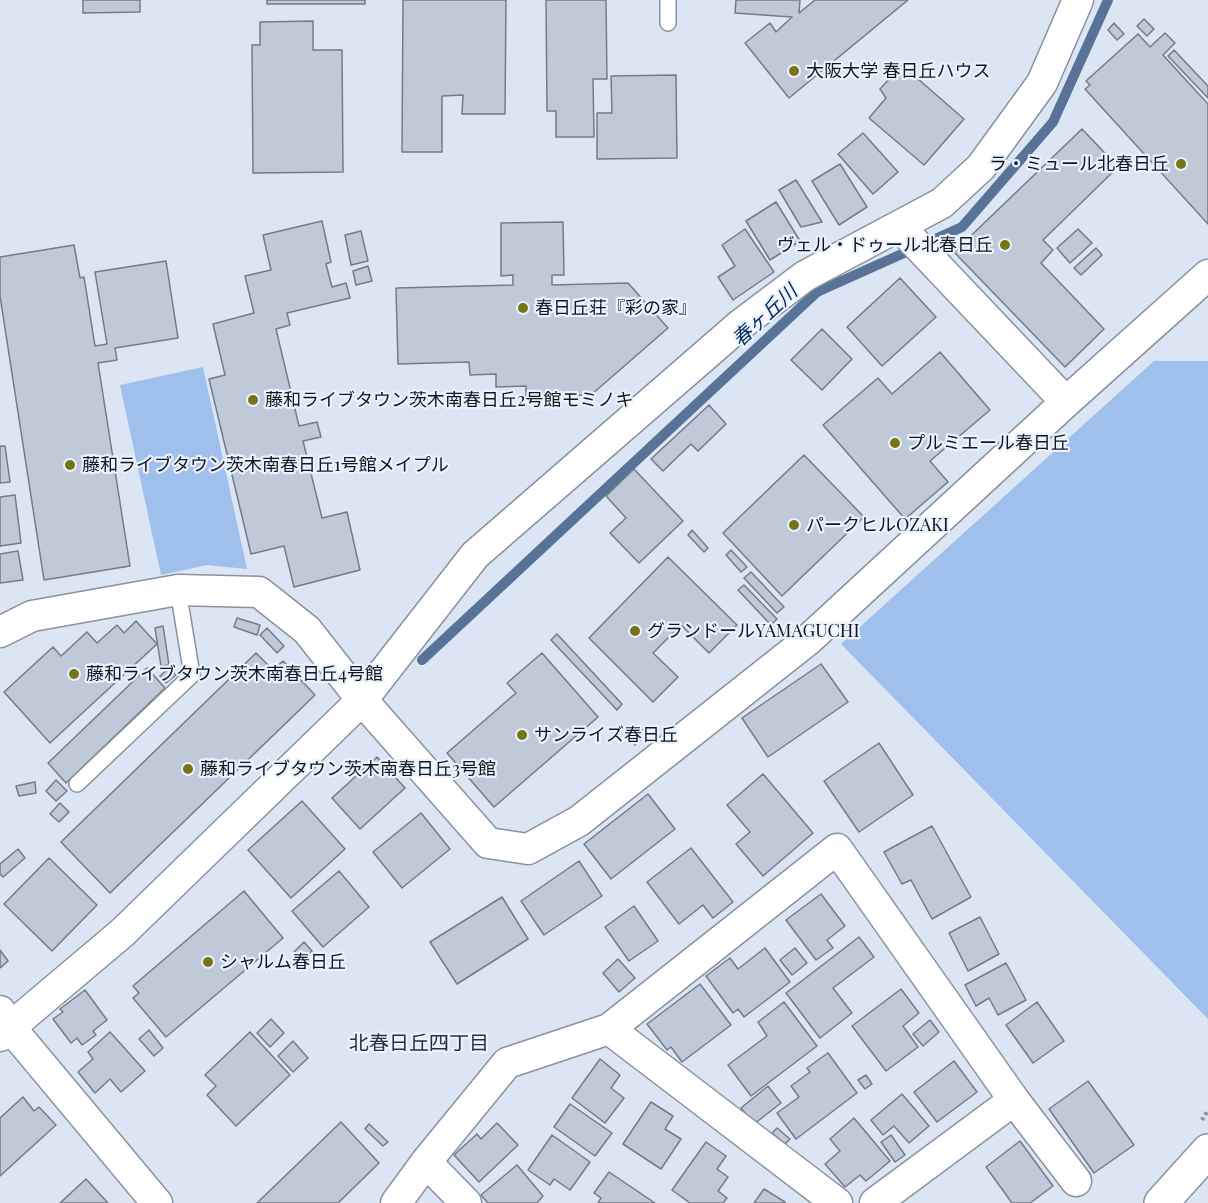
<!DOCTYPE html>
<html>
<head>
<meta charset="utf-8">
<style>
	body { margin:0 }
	canvas { display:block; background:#dbe5f3 }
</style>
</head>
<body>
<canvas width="1208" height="1203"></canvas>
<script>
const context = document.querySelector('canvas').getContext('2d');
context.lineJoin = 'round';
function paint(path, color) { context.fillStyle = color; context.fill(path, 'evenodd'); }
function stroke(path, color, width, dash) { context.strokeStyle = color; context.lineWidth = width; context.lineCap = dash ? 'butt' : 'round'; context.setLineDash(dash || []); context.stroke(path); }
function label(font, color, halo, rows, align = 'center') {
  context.font = font + ' "Playfair Display","Noto Sans JP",serif'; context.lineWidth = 4.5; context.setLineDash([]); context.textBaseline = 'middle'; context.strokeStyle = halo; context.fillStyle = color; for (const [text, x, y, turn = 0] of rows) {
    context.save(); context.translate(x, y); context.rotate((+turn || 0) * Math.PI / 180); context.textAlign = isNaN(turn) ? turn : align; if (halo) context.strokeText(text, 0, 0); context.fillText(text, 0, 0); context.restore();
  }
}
paint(new Path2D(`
	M1154,361h54v658l-367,-375z
	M203,367l44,202 -40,-4 -46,10 -41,-190z`), '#9fbfed');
stroke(new Path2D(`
	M422,660l395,-368 145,-65 91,-105 55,-122`), '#587397', 10);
const building = new Path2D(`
	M83,0h57v12l-57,1z
	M267,0h98v4h-98z
	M403,0h103l-1,114h-43l1,-19 -21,1v56h-40z
	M546,0h60l1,79h-14l1,58h-38v-26h-9z
	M736,0h64l-1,13 16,-13h93l-119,98 -44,-55 25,-20 6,9 16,-15 -57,-4z
	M1144,19l10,10 -7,7 -10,-10z
	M313,21v29h29l1,122 -90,1 -1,-128h8v-23z
	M1114,23l10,11 -7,6 -9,-10z
	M1165,33l10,10 -12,12 45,49v120l-123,-135 5,-4 -4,-4 52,-47 12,13z
	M1174,50l34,36v12l-40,-42z
	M902,65l62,54 -40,46 -55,-47 17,-20 -6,-9z
	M676,75l1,83 -80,1v-46h15l-1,-37z
	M1082,129l36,38 -75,73 10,10 -12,13 63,66 -39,38 -111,-115z
	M863,133l35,39 -25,22 -35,-40z
	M840,164l27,43 -28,18 -27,-44z
	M796,180l26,42 -21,5 -22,-37z
	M776,202l24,39 -30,19 -24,-39z
	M322,221l9,41 -5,2 6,23 14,-4 4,15 -63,15 3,12 -14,4 23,97 18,-4 4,15 -18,4 19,77 25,-6 13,58 -66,17 -10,-41 -33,8 -42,-175 16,-4 -12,-51 41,-11 -9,-37 26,-6 -8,-35z
	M563,222l1,53h-12v10l76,-2 40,45 -77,67 -65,1v-10l-30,1v-13l-26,1 -1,-13 -71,2 -2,-76 117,-3v-10l-12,1v-53z
	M745,229l29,43 -41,28 -15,-23 17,-11 -13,-21z
	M1078,229l14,14 -22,20 -13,-15z
	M361,231l7,30 -17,4 -6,-30z
	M74,245l6,33 4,-1 11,69 12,-2 -12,-72 71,-11 12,77 -63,10 2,12 -19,3 32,203 -86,14 -44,-284v-39z
	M1096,248l6,7 -21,20 -7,-7z
	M368,266l4,15 -16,4 -3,-14z
	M900,278l36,39 -54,49 -35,-39z
	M822,329l30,30 -30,31 -31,-30z
	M940,352l50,58 -60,51 18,21 -43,37 -82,-94 55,-47 14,16z
	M709,405l17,19 -28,27 -7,-7 -28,27 -12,-12z
	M0,446h5l5,36 -10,1z
	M804,455l60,62 -82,79 -59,-63z
	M634,469l49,52 -44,42 -29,-30 16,-15 -20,-22z
	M15,495l6,48 -21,3v-49z
	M692,530l16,18 -4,4 -16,-17z
	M731,550l16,17 -6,5 -15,-17z
	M18,551l5,29 -23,3v-29z
	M668,557l69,68 -28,28 -28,-28 -28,28 25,24 -25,25 -64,-64z
	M751,572l33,35 -7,6 -33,-35z
	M744,585l33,34 -6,6 -33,-35z
	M237,618l23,7 -3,10 -23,-8z
	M136,621l21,23 -107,99 -46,-51 49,-45 8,9 26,-24 10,11 20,-18 7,8z
	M163,626l6,39 -8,1 -6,-38z
	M267,628l17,18 -7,7 -17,-18z
	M557,634l65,70 -5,6 -66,-70z
	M256,653l17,17 10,-9 32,34 -205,198 -49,-51z
	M542,653l56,64 -104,90 -47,-54 69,-60 -9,-10z
	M821,664l27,38 -80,55 -26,-39z
	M147,668l18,20 -99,95 -18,-20z
	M169,668l7,7 -10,8 -6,-7z
	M639,726l8,8 -12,11 -7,-9z
	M879,743l34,52 -54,37 -35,-51z
	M377,757l28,31 -45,41 -28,-31z
	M763,774l50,59 -50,43 -27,-32 14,-12 -23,-27z
	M56,780l11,11 -11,10 -10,-10z
	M35,782l1,11 -17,3 -3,-10z
	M648,794l27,35 -64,50 -27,-35z
	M302,801l43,48 -54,49 -43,-48z
	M60,803l9,9 -10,10 -9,-8z
	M421,813l29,36 -48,39 -29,-36z
	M932,826l39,71 -39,22 -21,-39 -9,4 -18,-32z
	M691,848l42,54 -20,16 -10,-13 -24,19 -32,-42z
	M18,849l7,9 -22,19 -3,-3v-10z
	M49,858l48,47 -45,46 -48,-47z
	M579,861l23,35 -58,39 -23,-34z
	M339,871l30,36 -46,40 -31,-36z
	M244,891l39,47 -117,99 -33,-39 6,-5 -6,-7z
	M821,894l24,32 -18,14 6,8 -17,12 -30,-40z
	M502,897l26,42 -71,45 -27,-42z
	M634,906l24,35 -29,20 -24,-34z
	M980,917l19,37 -31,17 -19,-38z
	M859,937l15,20 -41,31 19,25 -32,25 -34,-45z
	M304,942l8,9 -10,9 -8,-8z
	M765,948l25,34 -46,35 -6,-8 -5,4 -27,-37 24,-18 8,11z
	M795,948l12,15 -15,12 -12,-15z
	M0,950l8,11 -8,7z
	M618,959l17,19 -16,14 -16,-19z
	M1006,963l20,37 -28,15 -9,-17 -13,8 -11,-21z
	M700,984l31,41 -49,37 -11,-15 -4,3 -20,-26z
	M901,989l18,24 -16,13 15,21 -32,24 -34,-45z
	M85,990l22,30 -14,11 3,4 -14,10 -5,-7 -6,5 -18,-24 10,-7 -3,-3z
	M784,1002l33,44 -66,50 -23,-31 39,-29 -9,-14z
	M1037,1002l27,39 -31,22 -27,-38z
	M271,1019l13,14 -14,14 -13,-14z
	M930,1020l9,12 -16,14 -10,-12z
	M149,1030l14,18 -9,8 -15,-17z
	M110,1032l35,39 -24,21 -11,-13 -15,14 -17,-21 15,-13 -5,-7z
	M250,1032l40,43 -54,51 -29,-31 9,-9 -11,-11z
	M293,1041l15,17 -15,14 -15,-16z
	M828,1053l29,40 -61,46 -19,-26 22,-16 -8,-11 19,-14 -3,-4z
	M600,1059l20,16 -9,13 13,10 -19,25 -33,-25z
	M954,1061l23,31 -40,30 -23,-30z
	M866,1075l6,9 -7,5 -7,-9z
	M1088,1081l46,64 -40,28 -45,-64z
	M768,1086l13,17 -27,21 -13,-16z
	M902,1094l27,32 -20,17 -15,-17 -11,9 -12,-15z
	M23,1097l11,14 5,-4 17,18 -56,51v-58z
	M651,1102l22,14 -8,13 16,10 -20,30 -38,-25z
	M570,1104l42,29 -17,23 -41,-29z
	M854,1118l36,43 -24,20 -6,-6 -15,12 -20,-23 15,-13 -10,-12z
	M341,1122l38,41 -41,40h-81z
	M497,1123l21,22 -39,37 -25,-27 23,-21 4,5z
	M369,1124l19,18 -5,4 -18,-17z
	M777,1128l13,11 -5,5 -13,-11z
	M552,1135l38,27 -20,28 -16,-11 -4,6 -22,-15z
	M891,1135l14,20 -10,7 -14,-20z
	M1020,1141l33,45 -23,17h-18l-26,-36z
	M706,1142l20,14 -9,13 11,8 -10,14 9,7 -4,5h-33l-18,-13z
	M517,1165l26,31 -6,7h-49l-7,-8z
	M609,1172l46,31h-57l3,-5 -7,-5z
	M86,1179l22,24h-48z
	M764,1189l21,13v1h-31z`);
paint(building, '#bfc9d7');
stroke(building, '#737c89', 1.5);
const service = new Path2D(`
	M668,0v23
	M77,784l115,-109 -14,-85`);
const minor = new Path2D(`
	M900,227l166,175
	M0,632l32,-16 146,-26 81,2 48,38 55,70 126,143 40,6 51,-28 229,-181 258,-238 142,-127
	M0,1011l10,16 147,176
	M609,1029l228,-180 177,251 62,81
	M0,1036l122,-103 240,-233 113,-145 265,-230 65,-49 137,-73 39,-36 61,-84 36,-83
	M426,1162l40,41
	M396,1203l30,-41 81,-99 102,-34 228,174
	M875,1203l139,-103`);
const tertiary = new Path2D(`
	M1161,1203l47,-52`);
stroke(service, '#8992a0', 18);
stroke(minor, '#8992a0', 33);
stroke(tertiary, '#8992a0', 36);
stroke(new Path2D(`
	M1202,1120l6,-10`), '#8a929c', 4, [3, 3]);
stroke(service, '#fff', 15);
stroke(minor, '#fff', 30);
stroke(tertiary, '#fff', 33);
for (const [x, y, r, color] of [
	[794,71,6,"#777418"],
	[1181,164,6,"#777418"],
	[1005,245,6,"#777418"],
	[523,308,6,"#777418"],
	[253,400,6,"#777418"],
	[895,443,6,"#777418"],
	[70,465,6,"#777418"],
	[794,525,6,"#777418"],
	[635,631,6,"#777418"],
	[74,674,6,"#777418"],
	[522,735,6,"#777418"],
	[188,769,6,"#777418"],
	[208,962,6,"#777418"]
]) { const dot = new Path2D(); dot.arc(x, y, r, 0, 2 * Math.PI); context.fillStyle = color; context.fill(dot); stroke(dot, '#eaf2fe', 2); }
label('18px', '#13171c', '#eaf2fe', [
	["大阪大学 春日丘ハウス",806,71],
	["ラ・ミュール北春日丘",1169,164,"right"],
	["ヴェル・ドゥール北春日丘",993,245,"right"],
	["春日丘荘『彩の家』",535,308],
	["藤和ライブタウン茨木南春日丘2号館モミノキ",265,400],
	["プルミエール春日丘",907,443],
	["藤和ライブタウン茨木南春日丘1号館メイプル",82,465],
	["パークヒルOZAKI",806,525],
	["グランドールYAMAGUCHI",647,631],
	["藤和ライブタウン茨木南春日丘4号館",86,674],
	["サンライズ春日丘",534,735],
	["藤和ライブタウン茨木南春日丘3号館",200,769],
	["シャルム春日丘",220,962]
], 'left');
label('italic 20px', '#052856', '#eaf2fe', [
	["春ヶ丘川",765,316,-43]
]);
label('20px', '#29313c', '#eaf2fe', [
	["北春日丘四丁目",419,1044]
]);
</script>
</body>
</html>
